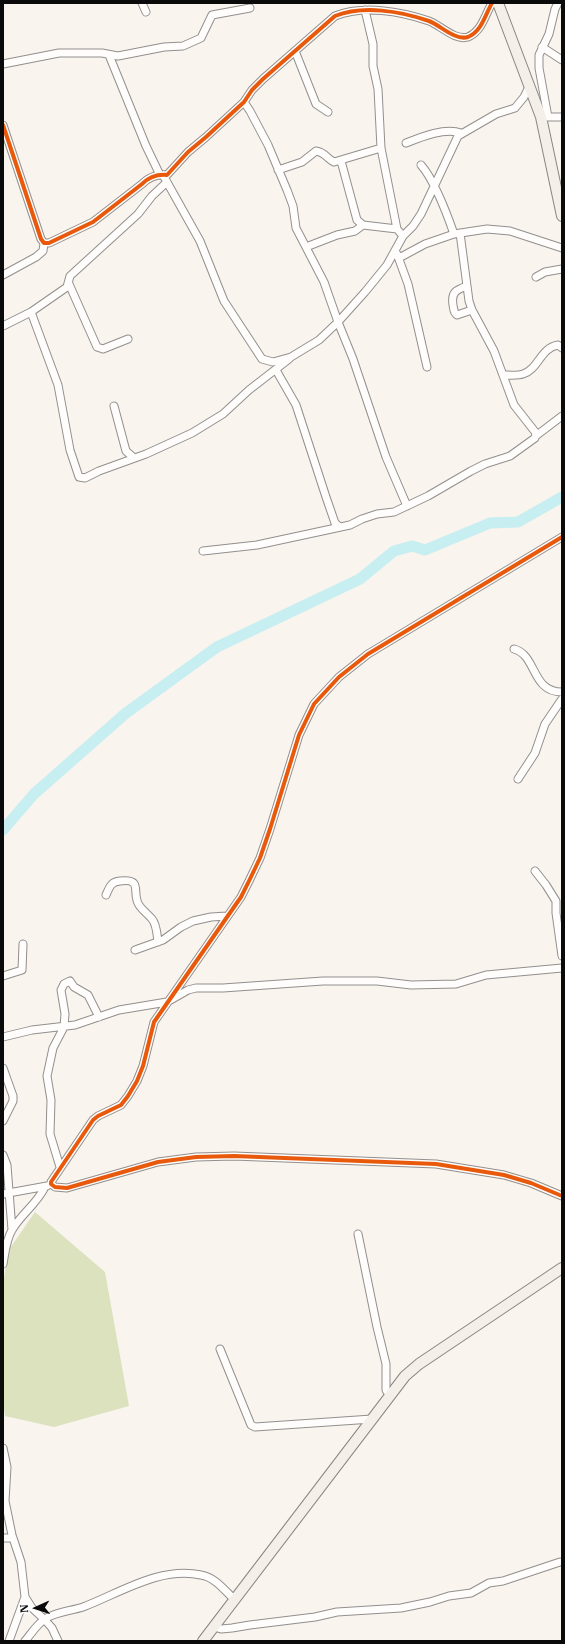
<!DOCTYPE html>
<html>
<head>
<meta charset="utf-8">
<style>
	body { margin:0 }
	#map { position:relative; width:565px; height:1644px; overflow:hidden; background:#f9f4ee; font-family:"IBM Plex Serif",serif }
	canvas { display:block }
	.frame { position:absolute; inset:0; border:4px solid #0a0a0a; pointer-events:none }
	.north { position:absolute; left:16px; top:1588px; width:40px; height:40px; -webkit-text-stroke:3px #fff; paint-order:stroke; rotate:267deg; font-size:11px; font-weight:700; line-height:16px; text-align:center; color:#0a0a0a }
	.north::after { content:''; display:block; margin:auto; width:14px; height:18px; background:#0a0a0a; clip-path:polygon(50% 0,100% 100%,50% 72%,0 100%) }
</style>
</head>
<body>
<div id="map">
<canvas width="565" height="1644"></canvas>
<div class="frame"></div>
<div class="north">N</div>
</div>
<script>
const context = document.querySelector('canvas').getContext('2d');
context.lineJoin = 'round';
function paint(path, color) { context.fillStyle = color; context.fill(path, 'evenodd'); }
function stroke(path, color, width, dash) { context.strokeStyle = color; context.lineWidth = width; context.lineCap = dash ? 'butt' : 'round'; context.setLineDash(dash || []); context.stroke(path); }
paint(new Path2D(`
	M35,1212l70,60 24,134 -75,21 -49,-11 -2,-15v-116l5,-34z`), '#dce2be');
stroke(new Path2D(`
	M3,830l31,-36 92,-81 91,-66 143,-68 34,-28 18,-5 13,4 65,-27 28,-1 44,-25`), '#c7eef0', 11);
const street = new Path2D(`
	M142,3l4,9
	M365,10l8,34v22l5,23 3,59 16,81 6,7
	M542,47l20,13
	M295,51l21,53 12,8
	M109,55l37,91 14,29
	M3,64l56,-11h43l16,3 46,-9 19,-1 18,-8 11,-23 38,-7
	M244,102l6,9 18,34 19,45 6,16 3,22 28,54 14,40 15,37 33,98 21,49
	M543,117h19
	M548,117l-9,-49v-13l10,-21 6,-25 3,-6
	M3,125l38,114 3,4h5l44,-21 49,-38c7,-7 15,-10 25,-9l21,-23 18,-15 38,-35 8,-12 11,-11 72,-63c28,-11 65,-5 94,5 11,4 26,20 39,16 14,-6 17,-22 24,-34
	M406,143c15,-6 39,-16 55,-10
	M341,161l16,59 6,5 34,4
	M421,165c14,16 26,49 33,69
	M278,170l24,-8 14,-11c9,1 11,8 18,11l47,-14
	M163,175l37,66 24,60 38,58 11,3 18,-5 28,-17 19,-18 27,-30 22,-27 16,-29 10,-10 8,-12 37,-78 38,-22 19,-6 9,-11 6,-12
	M167,182l-15,14 -14,18 -68,62 -3,11 -36,25 27,73 12,65 9,27 6,1 14,-7 47,-17 46,-21 31,-19 26,-24 40,-31
	M306,247l31,-12 18,-4 8,-6
	M397,254l11,30 19,83
	M399,258l26,-14 29,-10 33,-5 23,2 52,17
	M3,275l33,-18 7,-6 1,-8
	M536,277l9,-5 17,-3
	M69,284l28,63 6,2 25,-10
	M467,286c-11,4 -16,6 -14,19 1,4 0,7 4,10l15,-5
	M3,326l28,-14
	M276,370l20,35 30,92 9,26 5,4
	M504,375c5,0 13,1 19,-1 16,-5 17,-26 35,-29l4,3
	M114,406l12,45 8,7
	M537,435l25,-19
	M562,537l-194,117 -29,23 -25,27 -15,31 -29,94 -10,29 -11,23 -8,16 -87,125 -11,44 -6,15 -9,15 -7,9 -23,11 -5,4 -42,62v2l4,3 12,1 91,-26 38,-5 38,-1 202,8 68,11 27,8 31,13
	M203,551l54,-6 93,-20 12,-6 15,-5 17,-2 34,-16 43,-25 14,-7 25,-8 25,-18 1,-5 -22,-28 -20,-54 -22,-41 -3,-9 -9,-68
	M514,649c23,6 17,43 48,43
	M518,779l17,-26 10,-29 17,-25
	M535,871l11,14 10,16v12l6,43
	M106,895c4,-9 5,-13 14,-14 24,-3 11,12 19,24 3,5 9,9 13,14 5,6 5,16 6,23
	M135,950l28,-10 18,-13 12,-6 18,-4 16,-1
	M3,976l19,-6 1,-26
	M3,1037l29,-7 43,-5 44,-15 48,-8 21,-12 8,-2h27l100,-7h54l34,4 45,-1 30,-9 76,-7
	M3,1068l10,28v5l-10,20
	M3,1155l4,10 5,65
	M60,1167l-10,-33 1,-34 -4,-24 6,-28 11,-21 1,-13 -4,-24 3,-6 6,-3 4,6 14,8 11,22
	M3,1194l44,-8
	M358,1234l19,93 9,37v26l4,6
	M3,1264c2,-11 3,-24 9,-34 9,-16 24,-25 33,-43
	M220,1349l31,76 4,2 117,-8
	M3,1448l4,19 -2,34 7,34 9,27 4,35 7,11 12,11 8,9 6,13
	M3,1538h10
	M214,1627l7,2 11,-1 18,-3 65,-8 22,-5 64,-4 29,-6 19,-6 22,-3 18,-10 14,-2 57,-19
	M9,1641l16,-44
	M25,1641c6,-7 12,-17 20,-22 10,-7 26,-8 38,-12 37,-14 77,-41 118,-32 14,2 24,16 34,25`);
const secondary = new Path2D(`
	M498,3l43,114 21,99
	M203,1641l202,-265 14,-12 143,-96`);
stroke(street, '#928f8d', 9);
stroke(secondary, '#888683', 12);
stroke(street, '#fefdfc', 7);
stroke(secondary, '#f4efe8', 10);
stroke(new Path2D(`
	M3,125l38,114 3,4h5l44,-21 49,-38c7,-7 15,-10 25,-9l21,-23 18,-15 38,-35 8,-12 11,-11 72,-63c28,-11 65,-5 94,5 11,4 26,20 39,16 14,-6 17,-22 24,-34
	M562,537l-194,117 -29,23 -25,27 -15,31 -29,94 -10,29 -11,23 -8,16 -87,125 -11,44 -6,15 -9,15 -7,9 -23,11 -5,4 -42,62v2l4,3 12,1 91,-26 38,-5 38,-1 202,8 68,11 27,8 31,13`), '#e8590c', 4);
</script>
</body>
</html>
